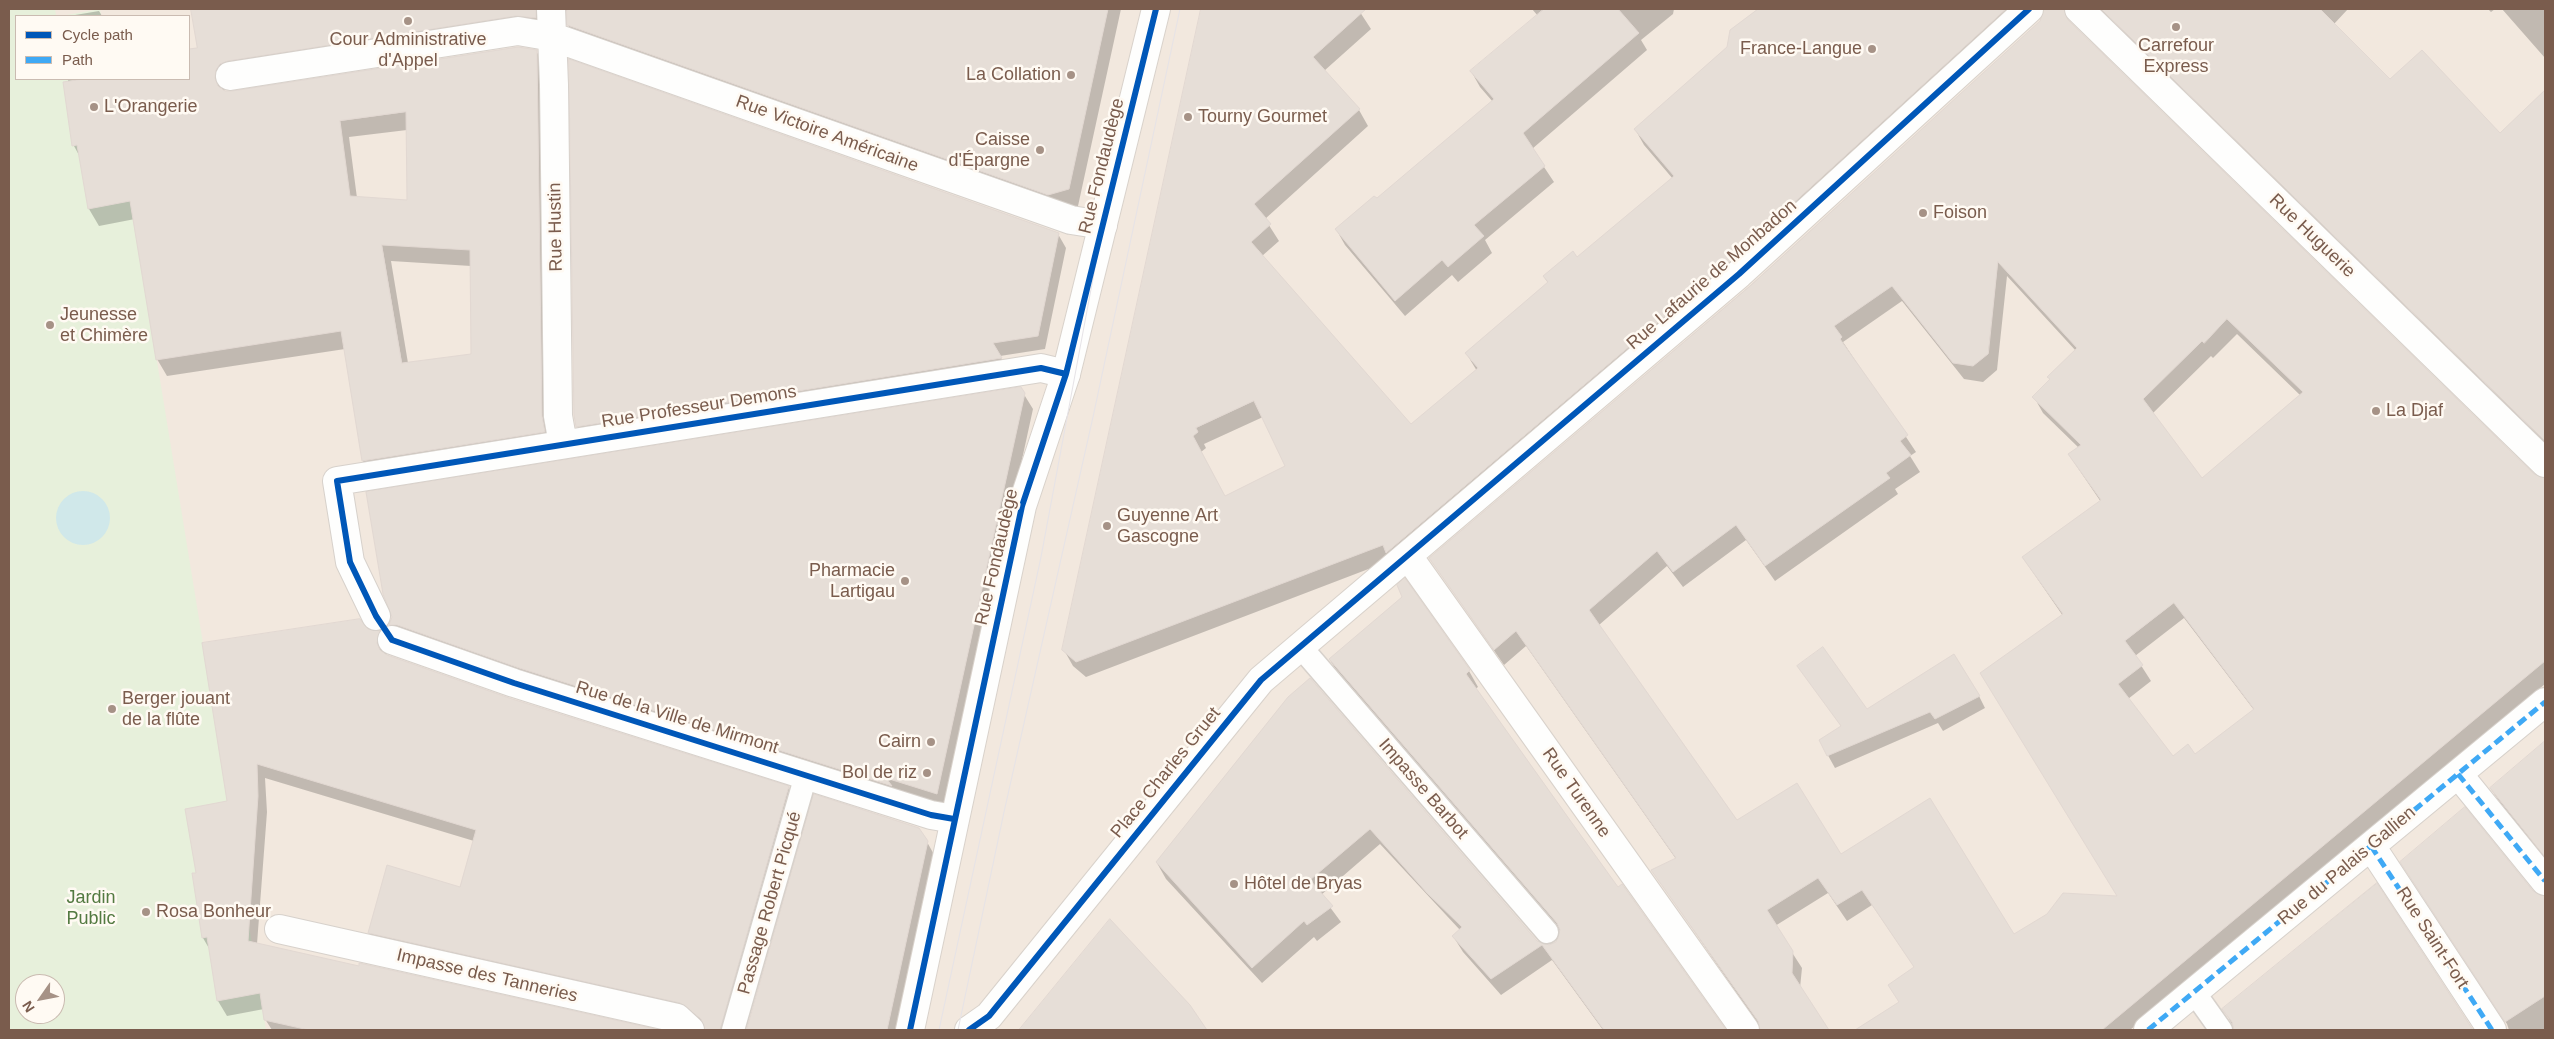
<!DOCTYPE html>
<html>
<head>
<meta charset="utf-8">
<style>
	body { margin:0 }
	#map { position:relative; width:2554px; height:1039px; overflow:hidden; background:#f9f5f0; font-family:Helvetica,sans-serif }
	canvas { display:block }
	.frame { position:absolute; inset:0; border:10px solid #7a5c4d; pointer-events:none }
	.legend { position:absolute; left:15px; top:15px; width:175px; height:65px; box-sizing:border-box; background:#fffaf3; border:1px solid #cabbb1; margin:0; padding:6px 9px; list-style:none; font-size:15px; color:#7a5c4d }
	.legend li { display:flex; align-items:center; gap:10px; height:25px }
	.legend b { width:25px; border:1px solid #cabbb1 }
	.north { position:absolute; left:15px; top:974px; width:50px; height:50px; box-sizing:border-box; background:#fffaf3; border:1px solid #cabbb1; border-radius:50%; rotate:237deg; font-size:14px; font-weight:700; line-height:20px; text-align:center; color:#7a5c4d }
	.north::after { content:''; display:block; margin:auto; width:18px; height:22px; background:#a69286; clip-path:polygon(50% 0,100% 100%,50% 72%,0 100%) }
</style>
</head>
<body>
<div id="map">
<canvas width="2554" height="1039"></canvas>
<div class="frame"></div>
<ul class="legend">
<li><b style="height:6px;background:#0057b8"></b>Cycle path</li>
<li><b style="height:6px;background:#3fa9f5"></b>Path</li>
</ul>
<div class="north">N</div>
</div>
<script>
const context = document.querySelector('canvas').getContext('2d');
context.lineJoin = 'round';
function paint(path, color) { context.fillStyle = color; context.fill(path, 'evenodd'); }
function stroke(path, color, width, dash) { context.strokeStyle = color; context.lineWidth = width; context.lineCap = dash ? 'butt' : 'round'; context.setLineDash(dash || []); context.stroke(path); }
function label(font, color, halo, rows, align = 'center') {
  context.font = font + ' Helvetica,sans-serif'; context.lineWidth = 5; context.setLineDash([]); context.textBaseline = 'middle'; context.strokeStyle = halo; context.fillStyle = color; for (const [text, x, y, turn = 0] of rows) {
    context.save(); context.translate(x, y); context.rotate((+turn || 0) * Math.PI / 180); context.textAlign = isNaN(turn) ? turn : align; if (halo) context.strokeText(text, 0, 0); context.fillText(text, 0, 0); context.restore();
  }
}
paint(new Path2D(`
	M9,9h2536v1021h-2536zM16,16h173v63h-173zM25,984h30v30h-30z`), '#f2e8de');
paint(new Path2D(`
	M9,9h46l1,7h-40v63h95l155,951h-257zM25,984h30v30h-30z
	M100,9l1,7h-40z`), '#e7f0db');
paint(new Path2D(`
	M56 518a27 27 0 1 1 54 0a27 27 0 1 1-54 0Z`), '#d0e8ea');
paint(new Path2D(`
	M192,9h929l-43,197 -19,6 -481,-170 -10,-17 -1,-14 -6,-1 -14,9 -322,68 -1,5 8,1 304,-42 10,17 5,366 -179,44 -9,-17 -18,-112 -178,27 -10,-17 -22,-140 -36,7 -10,-17 -9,-52 -6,-11 -6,-67h121v-29l9,-1zM407,130l1,71 -51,-3 -8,-61zM391,261l80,5 1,89 -64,8z
	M1203,9h155l13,20 -47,42 35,39 9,16 -103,93 14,22 -17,15 149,170 66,-55 -11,-18 82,-70 -4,-6 33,-18 96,-80 -29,-34 -9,-16 130,-90 34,-30h221l-7,18 -621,533 -306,117 -13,-11 -9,-16zM1263,417l24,50 -62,30 -24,-45 5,-4 -2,-4z
	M1532,9h142l-1,5 -32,26 6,10 -115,99 22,33 -69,58 7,13 -34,29 -6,-7 -47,41 -60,-71 -9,-16 41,-29 116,-98 -13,-15 -9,-16 67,-55z
	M2100,9h248l-14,15 56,57 110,53 45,-42v355l-439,-428z
	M2488,9h7l-4,3z
	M2502,9h43v49z
	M99,11l3,5h-33z
	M1978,79l555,396 12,4v205l-415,346h-273l43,-27 15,-35 -43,-63 -25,16 -19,-28 -53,33 27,42 -2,20 28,42h-66l-109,-159 23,-12 -150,-213 -22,19 -74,-107 320,-272zM2007,276l69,75 -27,26 2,3 -17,17 9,16 36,35 -10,7 32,47 -78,56 40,58 55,281 -105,39 -173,-80 -103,-35 -138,-196 68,-59 16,21 63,-47 29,41 123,-87 -3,-5 25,-17 -10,-16 6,-4 -73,-110 59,-41 62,78 19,3 14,-12zM2237,334l63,61 -98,85 -50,-66 59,-58 2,2zM2184,618l70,92 -59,46 -22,2 -45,-59 23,-18 -16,-25z
	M1058,234l8,14 -21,101 -45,7 9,16 -424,68 -8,-14z
	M1020,388l13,21 -87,399 -547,-168 -9,-15z
	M367,630l12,2 9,15 -2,9 123,43 279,89 9,15 -65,227h-26l-8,-8 -320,-74 -9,-15 91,-45 14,-47 -209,-63 2,34 -10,132 102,23 1,-3 294,66h-382l-7,-11 -1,-10 -37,7 -9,-15 -8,-51 -7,-12 -5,-64 31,-72 -26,-158z
	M1330,660l139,11 9,16 -3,2 142,199 5,-2 102,144h-121l-51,-70 -51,35 -38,-43 -10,-16 7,-6 -80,-86 -59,51 20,27 -24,19 -3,-4 -52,46 -96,-104 -9,-16 132,-165 247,244 13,4 8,-4 4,-10 -221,-256z
	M1799,666l68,45 112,-15 6,12 -42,23 -5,-8 -103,45 -15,-27 22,-14z
	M2545,743v116l-46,-58 -8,-12z
	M815,796l112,46 9,16 -37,172h-151z
	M2409,875l123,17 7,5h6v133h-36l-2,-6z
	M2376,884l96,146h-237l-11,-21z
	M1110,921l79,85 17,24h-184z`), '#0003');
const building = new Path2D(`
	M191,9h345v9l-20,-2 -288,45 -8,3 -4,6 -1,8 3,8 7,5h7l286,-44 19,3 5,366 3,16 -183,29 -21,-130 -185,29 -26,-159 -42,8 -11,-64 -5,1 -9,-64 20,-3h106v-30l8,-1zM406,112l1,88 -57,-4 -10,-75zM382,245l88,5 1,104 -69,9z
	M567,9h541l-39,180 -21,6 -481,-170z
	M1201,9h165l-53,48 47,52 -106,95 17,20 -20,18 160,182 67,-56 -13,-15 83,-71 -5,-6 30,-25 4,6 97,-81 -40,-47 93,-82 3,-17 28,-21h248l-277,253 -343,291 -3,-8 -307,117 -14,-12zM1254,401l31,65 -60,30 -32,-60 5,-4 -2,-4z
	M1544,9h74l21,24 -116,100 22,33 -71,59 10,11 -36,31 -6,-7 -47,41 -60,-72 39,-33 3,2 117,-99 -24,-28z
	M2044,9h20l4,11 466,454 11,4v183l-443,369h-247l44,-28 -11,-17 26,-18 -52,-77 -25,15 -19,-27 -51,32 26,41 -1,22 37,57h-69l-2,-9 -107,-151 25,-12 -160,-227 -22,19 -65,-92 321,-272 290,-265zM1998,262l79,86 -30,29 3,2 -18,18 49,48 -13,9 33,46 -79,57 41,57 -83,59 137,223 -54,-3 -16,21 -33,20 -84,-136 -89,56 -44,-71 -60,37 -148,-210 68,-59 16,21 63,-47 29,41 125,-88 -4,-5 25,-18 -11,-14 8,-6 -68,-96 2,-2 -8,-11 58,-40 61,77 20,3 15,-12zM2227,319l76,73 -101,86 -59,-79 59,-58 2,2zM2174,603l80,106 -59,45 -7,-10 -15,12 -55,-72 25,-19 -18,-24z
	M2101,9h219l70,70 32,-29 78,83 45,-43v351z
	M569,59l490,174 -21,103 -45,7 9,15 -426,69 -2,-12z
	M1021,387l4,6 -88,401 -51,-16 6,8 -373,-118 -122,-43h-8l3,-8 -9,-23 -17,-102z
	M1405,578l65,92 -4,4 111,156 41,57 4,-3 104,146h-122l-62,-85 -51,34 -39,-43 10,-9 -35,-34 -57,-64 -60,51 23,26 -26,19 -3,-4 -52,47 -96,-106 132,-165 22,-19 227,263 12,4 7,-3 4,-12 -3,-7 -228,-264 73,-62 -5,-12z
	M360,619l8,10 12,2 -3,12 3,7 7,5 122,43 280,88 -69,244h-15l-4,-11 -21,-16 -312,-70 19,-68 73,22 16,-57 -219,-66 1,32 -10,145 111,25v-3l301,67h-351l-45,-10 -4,-27 -43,8 -10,-64 -5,1 -10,-65h4l-11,-64 42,-8 -25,-158z
	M1823,647l44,62 87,-55 26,42 -45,23 -5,-7 -103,44 -8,-16 22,-14 -44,-60z
	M2545,741v116l-55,-69z
	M814,794l105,34 9,13 -41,189h-140z
	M2465,807l68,84 12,5v100l-40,26 -105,-160z
	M2377,883l96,147h-239l-2,-8 -10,-13z
	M1110,919l80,86 17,25h-188z`);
paint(building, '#e6ded7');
stroke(building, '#e2d8d2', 1);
const lane = new Path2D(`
	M1299,645l248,287
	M2194,992l27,38
	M733,1030l73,-255`);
const street = new Path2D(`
	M551,9l3,76 4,331 5,28
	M2079,9l466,454
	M230,76l288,-45 35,6 518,183 32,5
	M376,616l-26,-54 -13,-81 704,-113 25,6
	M392,640l122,43 417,132 23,4
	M2458,774l87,107
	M2371,846l121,184
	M279,929l398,89 13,12
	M2148,1030l397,-328`);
const secondary = new Path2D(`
	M1408,556l337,474
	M910,1030l112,-524 44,-132 90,-365
	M969,1030l20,-14 272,-336 478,-406 290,-265`);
stroke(lane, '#d7d1cb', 25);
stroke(street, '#d7d1cb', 30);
stroke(secondary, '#d9d2cb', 30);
stroke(lane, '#fefefd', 22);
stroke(street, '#fefefd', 28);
stroke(secondary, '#fefefd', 28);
stroke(new Path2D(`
	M939,1030l102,-473 62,-332 53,-216
	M958,1030l46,-218 89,-395 87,-408`), '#e6e3e7', 1);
stroke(new Path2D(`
	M2458,774l87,107
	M2371,846l121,184
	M2148,1030l397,-328`), '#3fa9f5', 5, [10, 5]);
stroke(new Path2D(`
	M954,819l-23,-4 -417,-132 -122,-43 -16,-24 -26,-54 -13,-81 704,-113 25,6
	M910,1030l112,-524 44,-132 90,-365
	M969,1030l20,-14 272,-336 478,-406 290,-265`), '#0057b8', 6);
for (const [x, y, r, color] of [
	[408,21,5,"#a69286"],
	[2176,27,5,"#a69286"],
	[1872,49,5,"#a69286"],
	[1071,75,5,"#a69286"],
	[94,107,5,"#a69286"],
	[1188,117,5,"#a69286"],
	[1040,150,5,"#a69286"],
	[1923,213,5,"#a69286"],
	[50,325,5,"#a69286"],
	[2376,411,5,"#a69286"],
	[1107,526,5,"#a69286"],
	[905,581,5,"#a69286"],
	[112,709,5,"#a69286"],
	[931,742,5,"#a69286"],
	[927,773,5,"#a69286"],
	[1234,884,5,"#a69286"],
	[146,912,5,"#a69286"]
]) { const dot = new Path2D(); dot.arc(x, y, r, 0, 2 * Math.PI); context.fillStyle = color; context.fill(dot); stroke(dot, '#fffaf3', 2); }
label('18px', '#7a5c4d', '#fffaf3', [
	["Cour Administrative",408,40,"center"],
	["d'Appel",408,61,"center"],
	["Carrefour",2176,46,"center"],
	["Express",2176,67,"center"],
	["France-Langue",1862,49,"right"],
	["La Collation",1061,75,"right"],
	["L'Orangerie",104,107],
	["Tourny Gourmet",1198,117],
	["Caisse",1030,140,"right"],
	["d'Épargne",1030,161,"right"],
	["Foison",1933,213],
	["Jeunesse",60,315],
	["et Chimère",60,336],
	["La Djaf",2386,411],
	["Guyenne Art",1117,516],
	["Gascogne",1117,537],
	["Pharmacie",895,571,"right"],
	["Lartigau",895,592,"right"],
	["Berger jouant",122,699],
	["de la flûte",122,720],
	["Cairn",921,742,"right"],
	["Bol de riz",917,773,"right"],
	["Hôtel de Bryas",1244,884],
	["Rosa Bonheur",156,912]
], 'left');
label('18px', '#7a5c4d', '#fffaf3', [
	["Rue Victoire Américaine",827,134,20],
	["Rue Fondaudège",1102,166,-76],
	["Rue Hustin",556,227,-91],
	["Rue Huguerie",2312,236,44],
	["Rue Lafaurie de Monbadon",1712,275,-41],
	["Rue Professeur Demons",699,407,-9],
	["Rue Fondaudège",997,557,-77],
	["Rue de la Ville de Mirmont",677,718,17],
	["Place Charles Gruet",1166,773,-51],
	["Impasse Barbot",1423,789,49],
	["Rue Turenne",1576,793,55],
	["Rue du Palais Gallien",2347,866,-40],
	["Passage Robert Picqué",770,903,-74],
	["Rue Saint-Fort",2432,938,57],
	["Impasse des Tanneries",487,976,13]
]);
label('18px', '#537a41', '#fffaf3', [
	["Jardin",91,898],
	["Public",91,919]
]);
</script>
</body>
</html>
